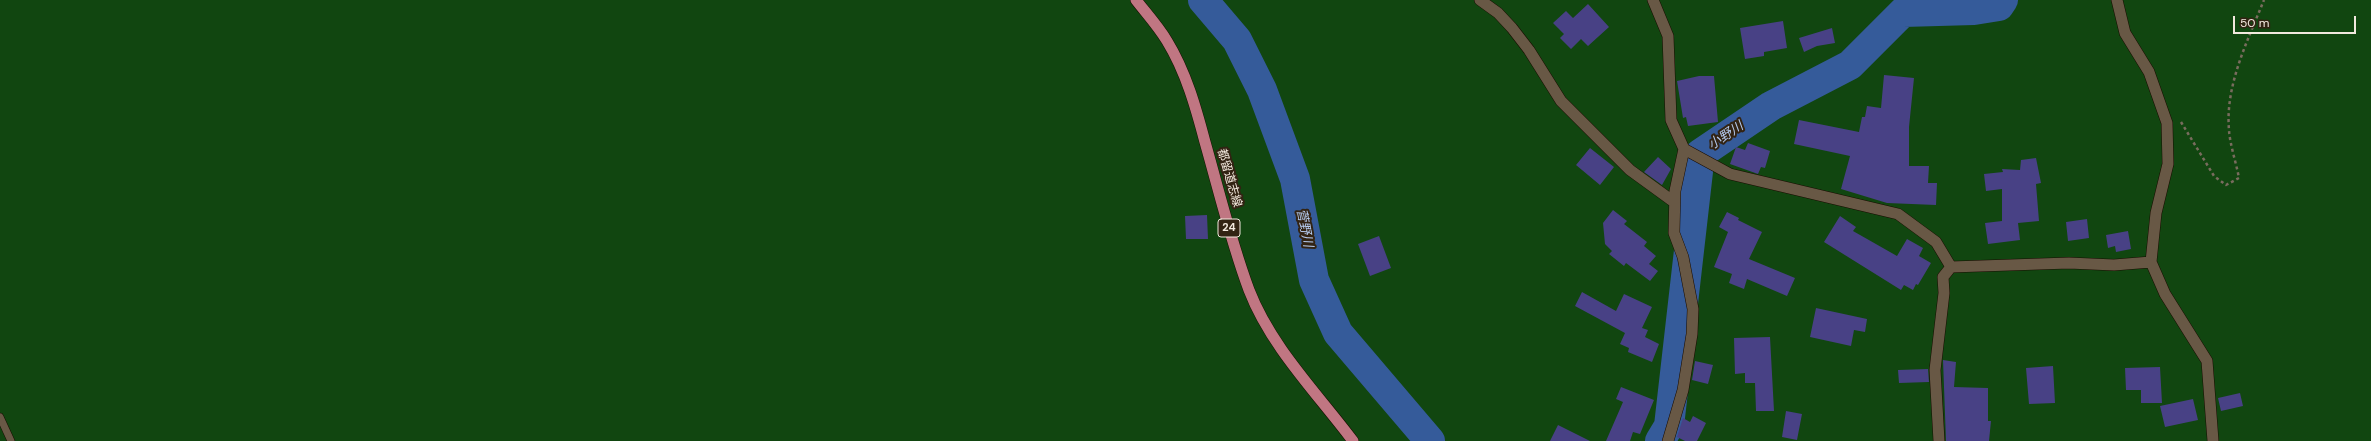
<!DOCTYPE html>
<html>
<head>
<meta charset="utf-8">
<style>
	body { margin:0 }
	#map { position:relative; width:2371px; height:441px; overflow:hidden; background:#322313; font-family:"DM Sans",sans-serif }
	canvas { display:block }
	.scale { position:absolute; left:2233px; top:16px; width:123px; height:18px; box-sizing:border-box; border:2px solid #f2e9de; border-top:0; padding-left:5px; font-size:12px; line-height:14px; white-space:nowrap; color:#f2e9de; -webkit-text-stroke:3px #322313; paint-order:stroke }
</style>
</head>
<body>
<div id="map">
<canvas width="2371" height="441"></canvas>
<div class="scale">50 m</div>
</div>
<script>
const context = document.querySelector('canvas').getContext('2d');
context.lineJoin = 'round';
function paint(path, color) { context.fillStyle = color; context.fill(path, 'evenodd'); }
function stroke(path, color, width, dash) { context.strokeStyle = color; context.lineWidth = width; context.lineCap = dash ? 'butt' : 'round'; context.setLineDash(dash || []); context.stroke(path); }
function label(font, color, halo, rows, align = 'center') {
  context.font = font + ' "DM Sans","Noto Sans JP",sans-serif'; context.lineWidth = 4; context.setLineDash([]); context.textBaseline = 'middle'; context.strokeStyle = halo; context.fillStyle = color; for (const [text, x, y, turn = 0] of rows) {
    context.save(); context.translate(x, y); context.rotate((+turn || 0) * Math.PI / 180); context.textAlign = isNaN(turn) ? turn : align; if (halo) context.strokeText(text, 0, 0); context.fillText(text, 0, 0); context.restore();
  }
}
paint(new Path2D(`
	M0,0h2371v441h-2371z`), '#114610');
stroke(new Path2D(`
	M1203,0l34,40 25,50 33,89 19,101 24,53 92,108
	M1660,441l9,-15 31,-272 71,-48 79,-41 53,-53 71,-2 25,-4 4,-6`), '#355b9a', 30);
paint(new Path2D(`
	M1588,4l21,23 -21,19 -7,-7 -10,10 -11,-11 4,-4 -11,-11 13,-12 7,7z
	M1783,21l4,27 -23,4v4l-19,3 -5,-31z
	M1832,28l3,15 -18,3 -13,6 -5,-14z
	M1884,75l30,3 -5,49v39h20l-1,17h9l-1,22 -49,-2 -46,-14 9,-33 -56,-12 5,-24 60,12 3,-15h3l2,-11 14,2z
	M1699,76h15l4,46 -30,4 -2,-9 -3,1 -6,-37z
	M1748,143l22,8 -5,17 -4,-1 -3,7 -28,-10 6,-17 9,3z
	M1590,148l24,19 -14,18 -24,-20z
	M1658,157l13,12 -9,16 -18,-13z
	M2036,158l5,25 -5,1 3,37 -21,2 2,17 -32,4 -3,-21 17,-2v-32l-16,2 -2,-17 19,-2 -1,-3 18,1 1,-10z
	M1613,210l14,11 -3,3 23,18 -3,4 12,10 -7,8 9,7 -8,10 -24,-18 -2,3 -15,-12 3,-3 -7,-7 -2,-21z
	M1727,212l12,6 -1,2 24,12 -13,27 46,19 -8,18 -40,-17 -3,10 -15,-6 3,-9 -18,-7 14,-35 -9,-5z
	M1207,215l1,24h-22l-1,-23z
	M1840,216l16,11 -3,4 44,25 10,-17 16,9 -4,8 12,7 -13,22 -2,-1 -3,6 -9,-5 -3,5 -77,-48z
	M2087,219l2,19 -21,3 -2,-19z
	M2128,231l3,18 -15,3 -1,-6 -7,2 -2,-13z
	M1379,236l12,32 -21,8 -12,-32z
	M1582,292l34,19 8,-17 28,13 -10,21 6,2 -3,7 14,7 -7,18 -24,-10 1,-4 -9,-4 5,-11 -50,-27z
	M1816,308l51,11 -2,13 -11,-2 -3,16 -41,-9z
	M1770,337l4,74h-18l-1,-28h-10v-10l-10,1 -1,-36z
	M1943,360l13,2 -2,25 34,1v33h3l-2,20h-43z
	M1695,361l18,4 -5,19 -16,-4z
	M2053,366l2,37 -26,1 -3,-36z
	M2160,367l2,36h-21v-13h-15l-1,-22z
	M1928,369l1,13 -30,1 -1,-13z
	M1621,387l33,13 -14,34 -7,-2 -3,9h-24l17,-39 -7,-3z
	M2240,393l3,13 -22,5 -3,-13z
	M2193,399l5,21 -33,7 -5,-21z
	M1786,411l16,3 -5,26 -15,-3z
	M1693,416l13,7 -9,18h-12l-8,-4 6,-19 7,4z
	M1558,425l32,16h-40z`), '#484185');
const service = new Path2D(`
	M0,417l11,24`);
const minor = new Path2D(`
	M1480,0l18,13 14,15 17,22 32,51 69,69 44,32
	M1653,0l15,36 3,84 13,29 -9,42 -1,42 9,24 10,52 -1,25 -9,56 -15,51
	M2117,0l8,33 24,39 18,51 1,41 -12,49 -5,49 14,32 42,67 6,80
	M1684,149l46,25 168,40 38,28 15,25
	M1939,441l-4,-71 9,-77 -1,-16 8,-10 118,-4 45,2 37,-3`);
const primary = new Path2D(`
	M1136,0c10,13 22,26 31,41 19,31 29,67 38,101 14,49 26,100 44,148 22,57 68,103 104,151`);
stroke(service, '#190c00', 8);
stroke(minor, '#190c00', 12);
stroke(primary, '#190c00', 12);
stroke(new Path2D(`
	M2181,122l33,54 12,9 13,-7c-3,-16 -9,-33 -10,-48 -4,-45 19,-90 35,-130`), '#796c5e', 2.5, [3, 3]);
stroke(service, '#685845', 7);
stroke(minor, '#685845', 11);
stroke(primary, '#c07682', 11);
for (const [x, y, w] of [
	[1229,228,22]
]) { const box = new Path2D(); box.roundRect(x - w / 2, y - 9, w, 18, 3); context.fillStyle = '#322313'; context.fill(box); stroke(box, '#f2e9de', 1); }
label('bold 11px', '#f2e9de', null, [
	["24",1229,228]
]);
label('12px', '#f2e9de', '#322313', [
	["都留道志線",1229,178,74]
]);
label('italic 13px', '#b5cbef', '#322313', [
	["小野川",1726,136,-34],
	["菅野川",1304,228,79]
]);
</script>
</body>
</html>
